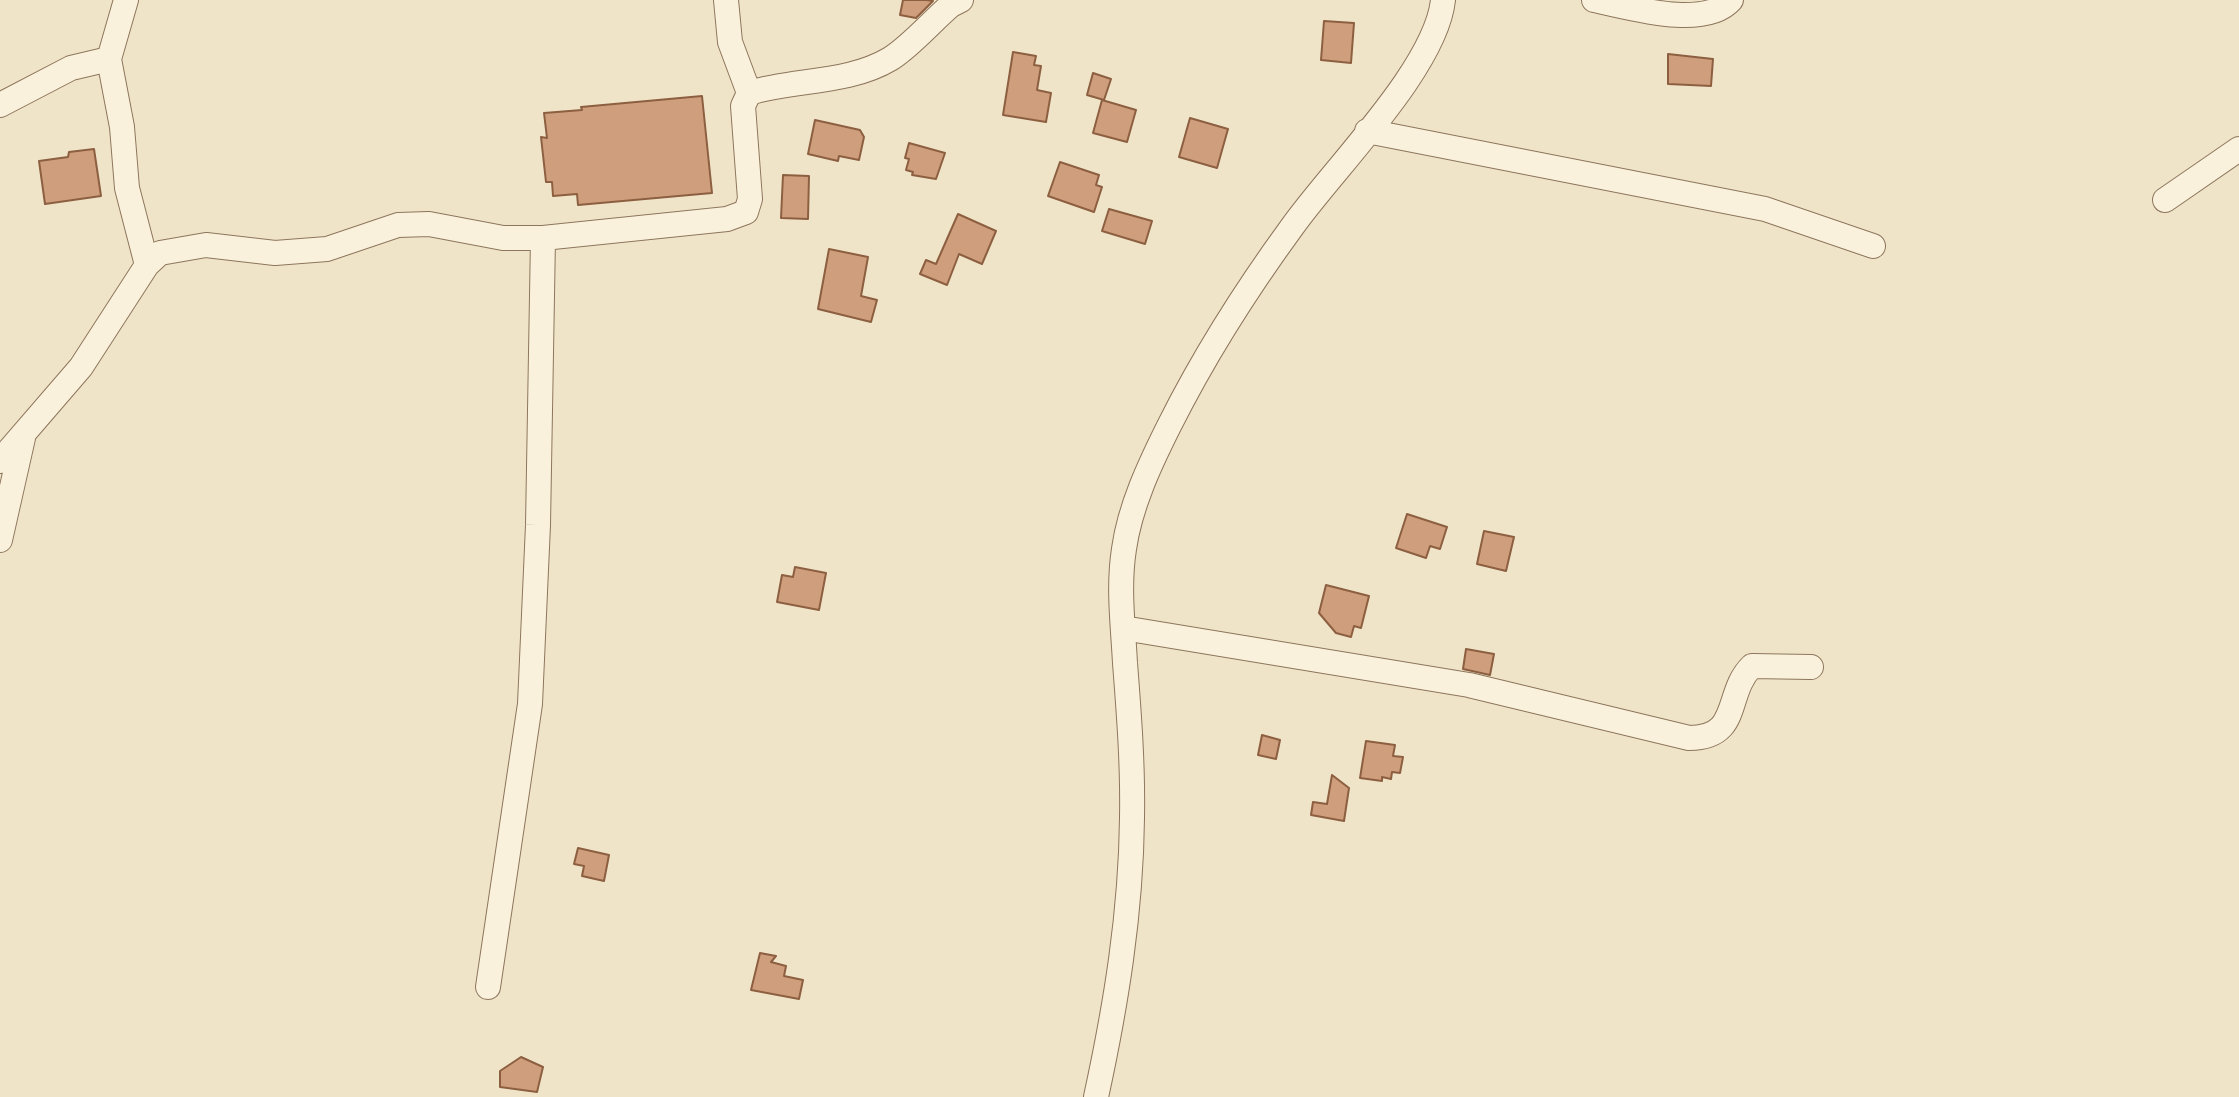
<!DOCTYPE html>
<html>
<head>
<meta charset="utf-8">
<style>
	body { margin:0 }
	canvas { display:block; background:#f0e4c8 }
</style>
</head>
<body>
<canvas width="2239" height="1097"></canvas>
<script>
const context = document.querySelector('canvas').getContext('2d');
context.lineJoin = 'round';
function paint(path, color) { context.fillStyle = color; context.fill(path, 'evenodd'); }
function stroke(path, color, width, dash) { context.strokeStyle = color; context.lineWidth = width; context.lineCap = dash ? 'butt' : 'round'; context.setLineDash(dash || []); context.stroke(path); }
const building = new Path2D(`
	M903,0h23l7,1 -17,17 -16,-3z
	M1324,21l30,2 -3,40 -30,-3z
	M1013,52l23,4 -2,9 7,1 -4,24 14,3 -5,29 -43,-7z
	M1668,54l45,5 -2,27 -43,-2z
	M1093,73l18,6 -7,21 -17,-5z
	M702,96l10,97 -134,12 -1,-11 -24,2 -1,-14h-6l-5,-45 6,1 -3,-25 38,-3 -1,-3z
	M1102,100l34,10 -9,32 -34,-9z
	M1190,118l38,11 -11,39 -38,-11z
	M815,120l45,10 4,7 -5,23 -20,-4 -1,5 -30,-7z
	M909,143l36,10 -9,26 -24,-4 1,-3 -7,-2 3,-11 -4,-1z
	M94,149l7,47 -56,8 -6,-43 29,-4 1,-5z
	M1060,162l39,13 -3,10 6,2 -8,25 -46,-16z
	M783,175l26,1 -1,43 -27,-1z
	M1109,209l43,12 -7,23 -43,-13z
	M958,214l38,17 -14,33 -23,-10 -12,31 -27,-11 6,-14 10,4z
	M829,249l39,8 -7,39 16,4 -6,22 -53,-13z
	M1407,514l40,13 -7,22 -10,-3 -4,12 -30,-10z
	M1484,531l30,6 -8,34 -29,-7z
	M795,567l31,6 -7,37 -42,-8 5,-27 11,2z
	M1326,585l43,11 -8,32 -7,-2 -3,11 -15,-4 -17,-20z
	M1466,649l28,5 -4,21 -27,-6z
	M1262,735l18,5 -4,19 -18,-4z
	M1366,741l29,4 -2,11 10,1 -3,16 -8,-1 -1,7 -9,-2v4l-22,-3z
	M1332,775l17,13 -5,33 -33,-6 2,-13 14,2z
	M578,848l31,7 -5,26 -22,-5 2,-10 -10,-2z
	M760,953l16,3 -5,6 15,4 -2,10 19,4 -4,19 -48,-9z
	M521,1057l22,10 -6,25 -37,-5v-16z`);
paint(building, '#cf9f7d');
stroke(building, '#8d5f41', 2);
const minor = new Path2D(`
	M1594,0c35,7 110,30 137,0
	M109,59l17,-59
	M749,93c45,-14 99,-9 141,-34 20,-12 42,-38 61,-54l10,-5
	M0,105l71,-37 38,-9 13,68 5,61 20,77
	M1367,131l398,78 108,37
	M2165,200l74,-51
	M0,461l81,-94 66,-102 13,-12 46,-8 69,8 52,-4 71,-24 31,-1 74,14h40l184,-19 19,-7 4,-13 -7,-93 6,-13 -19,-51 -4,-42
	M0,540l23,-102
	M1123,628l346,57 220,53c53,0 35,-45 63,-72l59,1
	M488,987l42,-283 8,-179 5,-287
	M1096,1097c20,-92 35,-184 36,-279 1,-52 -3,-104 -7,-155 -2,-38 -7,-76 -1,-114 6,-43 26,-85 45,-123 35,-70 77,-136 123,-199 41,-58 144,-159 151,-227`);
stroke(minor, '#8d765c', 26);
stroke(minor, '#faf1dc', 24);
</script>
</body>
</html>
